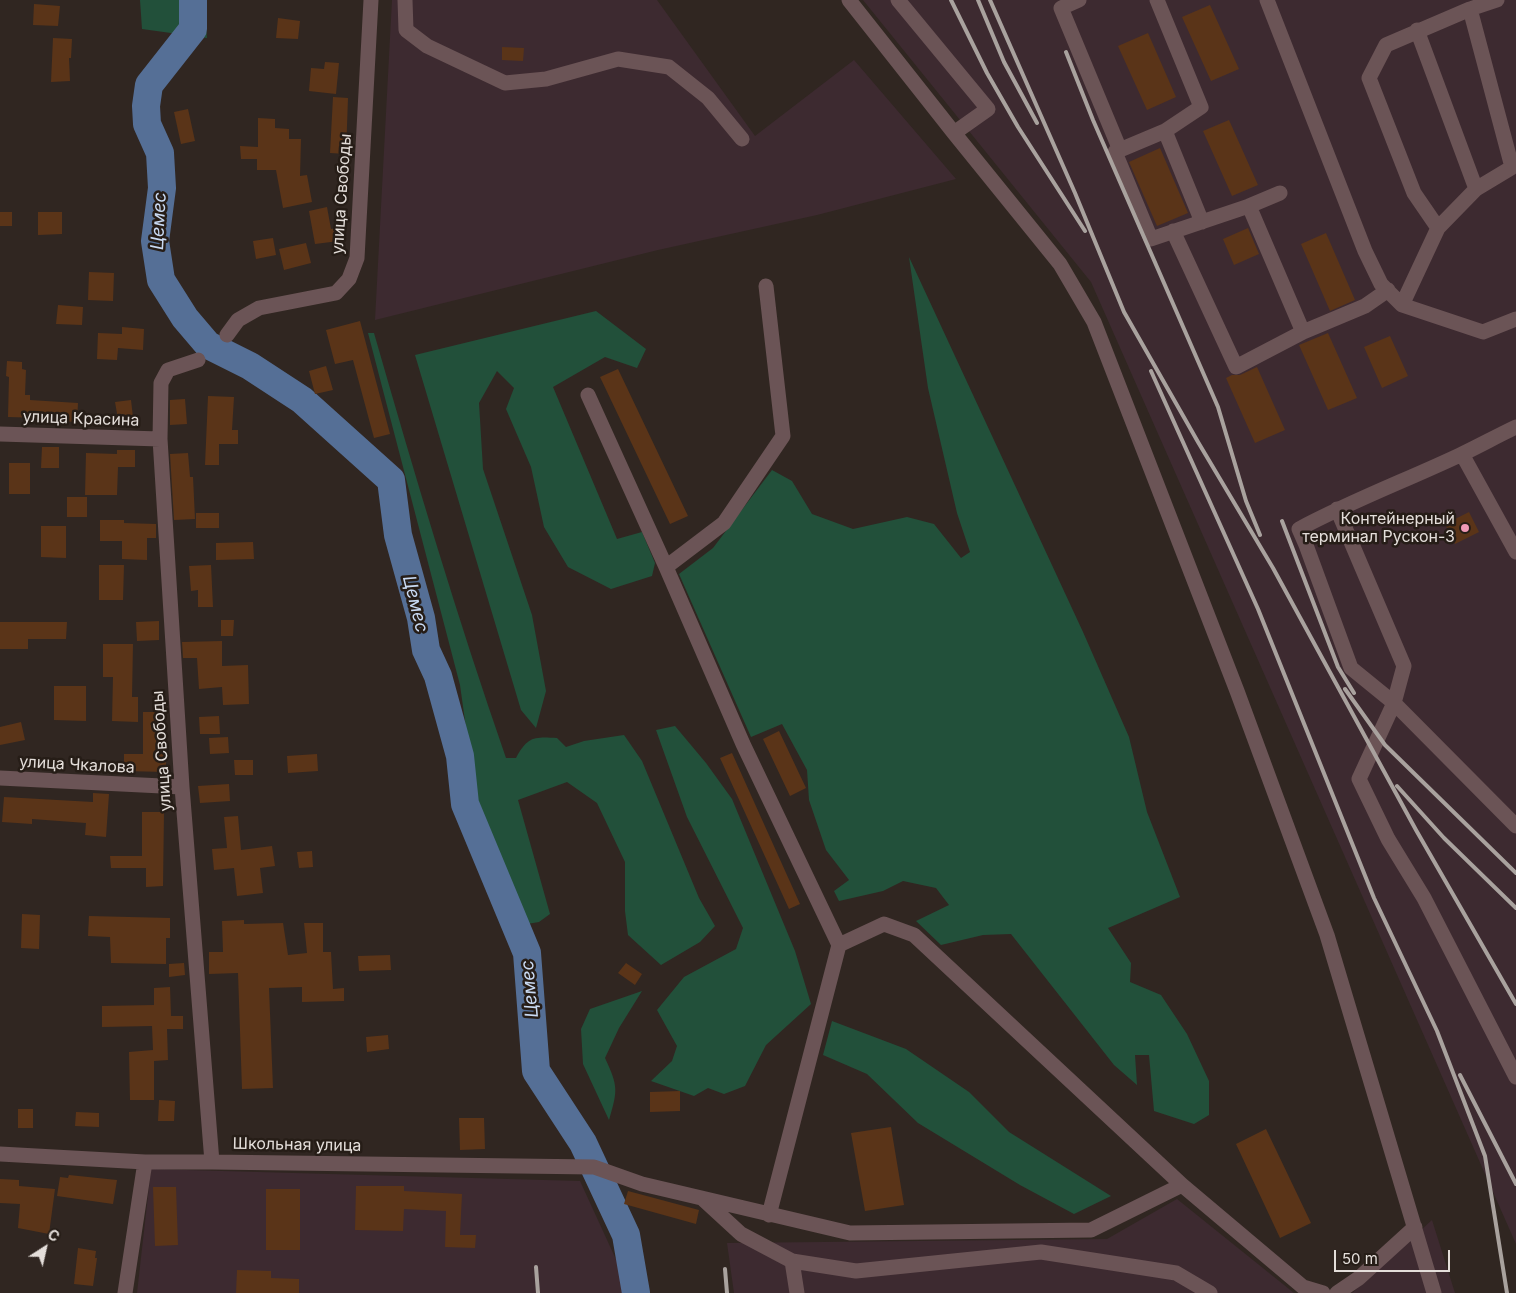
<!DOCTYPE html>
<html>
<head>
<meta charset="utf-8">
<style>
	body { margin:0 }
	#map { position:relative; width:1516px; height:1293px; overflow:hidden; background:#302621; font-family:Inter,sans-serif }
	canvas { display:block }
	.north { position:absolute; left:20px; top:1223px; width:50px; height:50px; -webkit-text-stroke:4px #261d17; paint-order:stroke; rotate:35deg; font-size:14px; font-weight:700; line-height:20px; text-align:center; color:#e4deda }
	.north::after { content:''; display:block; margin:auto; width:18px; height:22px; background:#e4deda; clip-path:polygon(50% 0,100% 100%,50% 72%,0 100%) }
	.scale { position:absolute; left:1334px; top:1250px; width:116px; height:22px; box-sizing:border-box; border:2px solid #e4deda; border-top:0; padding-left:6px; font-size:15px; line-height:18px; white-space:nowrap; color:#e4deda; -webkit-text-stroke:4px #261d17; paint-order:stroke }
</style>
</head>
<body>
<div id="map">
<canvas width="1516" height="1293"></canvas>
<div class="north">С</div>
<div class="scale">50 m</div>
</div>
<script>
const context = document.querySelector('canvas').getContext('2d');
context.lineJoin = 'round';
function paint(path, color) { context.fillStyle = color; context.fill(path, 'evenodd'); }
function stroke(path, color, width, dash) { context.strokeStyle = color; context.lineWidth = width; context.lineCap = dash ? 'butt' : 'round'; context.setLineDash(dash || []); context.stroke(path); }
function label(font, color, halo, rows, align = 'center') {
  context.font = font + ' Inter,sans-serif'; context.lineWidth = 5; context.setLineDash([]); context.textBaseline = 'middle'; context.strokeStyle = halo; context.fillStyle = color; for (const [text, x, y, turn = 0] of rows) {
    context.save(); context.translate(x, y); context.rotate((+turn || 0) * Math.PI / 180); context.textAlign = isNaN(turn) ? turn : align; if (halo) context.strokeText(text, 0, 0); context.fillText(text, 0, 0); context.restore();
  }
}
paint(new Path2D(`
	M392,0h265l98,136 99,-76 102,119 -139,36 -159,35 -283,70z
	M863,0h653v1244l-425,-962z
	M151,1169l429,12 39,85 4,27h-486z
	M1177,1199l117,94h-560l-7,-50 380,-4z
	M1432,1220l23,73h-103z`), '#3d2a30');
paint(new Path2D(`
	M140,0h64l3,38 -65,-9z
	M909,257l174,375 46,105 18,75 33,85 -72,31 23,35 -1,19 31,13 26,39 22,47v34l-15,9 -40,-13 -5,-56h-14l2,30 -23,-20 -103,-131 -28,1 -42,10 -25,-24 33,-16 -13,-17 -33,-7 -20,10 -44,10 -5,-10 15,-11 -23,-30 -17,-50 -2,-30 -25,-46 -31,13 -72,-163 34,-26 59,-78 20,11 20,33 41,15 54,-12 27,7 27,34 9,-6 -13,-39 -29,-125z
	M596,311l50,38 -9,19 -32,-11 -52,30 64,152 25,-7 13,31 -3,13 -41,13 -43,-22 -24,-40 -13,-60 -25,-58 8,-21 -17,-17 -18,32 4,66 49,146 14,76 -10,37 -15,-18 -106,-355z
	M368,333h6c41,143 83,284 132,425h10c12,-22 18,-21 41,-20l9,9 18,-6 40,-6 18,26 57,137 16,28 -15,16 -39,23 -33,-30 -3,-24v-49l-28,-59 -30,-21 -49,18 32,114 -11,8 -18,3 -48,-124 -6,-66 -7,-50z
	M675,726l31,37 26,36 63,152 16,53 -45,41 -21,41 -21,8 -16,-6 -14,8 -43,-15 21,-20 5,-15 -20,-36 27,-33 52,-28 7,-21 -56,-111 -31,-87z
	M642,991l-23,37 -14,30c13,28 13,32 4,62l-26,-56 -2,-35 9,-20z
	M832,1021l74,28 63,43 40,40 102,64 -37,18 -54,-29 -102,-62 -51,-49 -44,-19z`), '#22503a');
stroke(new Path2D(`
	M193,0v29l-44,56 -3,21 1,18 13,29 2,35 -7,53 6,39 24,38 23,27 42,21 52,34 89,80 7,55 23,83 5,32 12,26 22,80 5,48 62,149 9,118 47,72 43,92 10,58`), '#556f96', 28);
paint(new Path2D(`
	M34,4l26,2 -2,20 -25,-1z
	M1210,5l29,64 -28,12 -29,-64z
	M278,18l22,3 -2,18 -22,-1z
	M1148,33l28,64 -29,13 -29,-64z
	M53,38l19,1 -1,19h-2l1,23 -19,1z
	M502,47l22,1 -1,13 -21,-1z
	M325,62l14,1 -3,31 -27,-3 2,-23 13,1z
	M333,97l15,1 -2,56 -16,-1z
	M188,109l7,32 -14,3 -7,-32z
	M258,118l17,1v9l14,1v10h12l-1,37 7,-1 5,27 -29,6 -7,-38h-19v-11h-16l-1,-13 18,1z
	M1229,120l29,65 -26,11 -29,-65z
	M1160,148l28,65 -31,13 -28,-64z
	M327,207l4,22 6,-1 2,13 -24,3 -6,-33z
	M0,212h12v14h-12z
	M38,212h24v22l-24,1z
	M1248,228l11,26 -25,11 -11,-26z
	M1326,233l29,67 -25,11 -29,-67z
	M273,238l3,17 -20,4 -3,-18z
	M306,243l5,20 -27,7 -5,-21z
	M89,272l25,1 -1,28 -25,-1z
	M58,305l25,2 -1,18 -26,-1z
	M360,321l30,113 -16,4 -21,-78 -18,4 -9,-34z
	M122,327l22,2 -1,21 -25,-2 -1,12 -20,-1 1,-26 24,1z
	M1328,333l29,65 -29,12 -29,-65z
	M1390,336l18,40 -26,12 -18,-41z
	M7,361l15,1v7l4,1 -1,25h5v5l48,3 -1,19 -33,-2v-2l-36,-1 1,-40 -3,-1z
	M326,366l7,24 -18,4 -6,-23z
	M1257,367l28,63 -30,13 -29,-65 6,-3h8z
	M618,369l70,147 -18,8 -70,-147z
	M208,396l26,1 -2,33h6v14h-19v21h-14z
	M185,399l2,25 -17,1v-25z
	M131,400l2,17 -15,2 -3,-17z
	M42,447h17v21h-18z
	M117,450h18v17h-17l-1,28h-32l1,-42 31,1z
	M188,453l2,24h3l2,42 -21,1 -4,-66z
	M9,463h21v31h-21z
	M67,497h20v20h-20z
	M1469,512l10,20 -24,12 -10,-20z
	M196,513h23v15h-23z
	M100,520h24v3l32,1v14h-9v22l-25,-1v-18h-22z
	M41,526h25v32l-25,-1z
	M253,542l1,17 -38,1v-17z
	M99,565h25l-1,35h-24z
	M211,565l2,42h-15v-17l-7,1 -2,-25z
	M221,620h13l-1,16h-12z
	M159,621v19l-22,1 -1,-19z
	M0,622h67l-1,17h-38v10h-28z
	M222,641v25l26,-1 1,39 -26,1 -1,-18 -23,2 -2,-31h-14l-1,-16z
	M103,644h30l-1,53h6v25l-26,-1 1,-44h-10z
	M54,686h32v35l-32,-1z
	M143,712h13v34h10v26l-42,-1v-17h19z
	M219,716l1,18h-20l-1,-17z
	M21,722l4,18 -25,5v-18z
	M779,731l27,57 -16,8 -27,-57z
	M228,737l1,16 -19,1 -1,-16z
	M732,753l68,151 -11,5 -69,-151z
	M317,754l1,17 -30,2 -1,-17z
	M234,760h19v15h-18z
	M229,784l1,17 -30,2 -2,-17z
	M93,793l16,1 -3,43 -21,-2 1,-12 -54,-4v5l-30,-2 2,-25 89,5z
	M142,812h22l-1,74 -17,1v-19h-35l-1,-12h32z
	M238,816l3,34 31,-4 3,20 -15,2 3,25 -26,3 -3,-28 -20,2 -2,-21 15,-1 -3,-31z
	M312,851l1,16 -14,1 -2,-16z
	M22,914l18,1 -1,34 -18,-1z
	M89,916l81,2v20h-4v26l-55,-1 -1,-26 -22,-1z
	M244,920v4l39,-1 5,32 19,-2 -3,-30h19v29h8l2,37 11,-1v13l-42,1v-15l-33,1 4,100 -31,1 -4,-116 -29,1v-22h14l-1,-31z
	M390,955l1,15 -32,1 -1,-15z
	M184,963l1,12 -16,2v-13z
	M626,963l16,11 -7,11 -17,-12z
	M170,987l1,29h12v13h-16l1,31 -14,1v39h-24l-1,-48 24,-2 -1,-24 -50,1v-21l52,-1v-17z
	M388,1035l1,14 -22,3 -1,-15z
	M680,1091v20l-30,1v-20z
	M159,1100l16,1 -1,20h-16z
	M18,1109h15v19h-15z
	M76,1112l23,1v14l-24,-1z
	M459,1118h25l1,31 -25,1z
	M891,1127l13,78 -39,6 -14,-78z
	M1266,1129l45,94 -31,15 -44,-94z
	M69,1175l48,5 -4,24 -56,-8 3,-19 8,1z
	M0,1179l19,1v6l36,3 -6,45 -31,-6 2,-24 -20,-1z
	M356,1186h48v5l58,3 -2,41h16l-1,13 -30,-1 1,-36 -42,-2 -1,22 -48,-1z
	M153,1187h23l2,58 -23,1z
	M266,1189h34v61h-34z
	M628,1191l71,19 -3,14 -72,-20z
	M78,1248l18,3 -1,7h2l-4,28 -19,-2z
	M237,1270l34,1v7l28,1v14h-63z`), '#5a3418');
stroke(new Path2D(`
	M405,0l1,30 21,16 78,37 41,-4 72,-20 51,8 39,31 34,41
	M849,0l105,133 106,131 34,58 143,369 90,244 107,358
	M898,0l90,109 -34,24
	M1079,0l-18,8 59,142
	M1157,0l44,107 -36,24 -50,21 36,87 98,-33 31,-13
	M1267,0l98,251 16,33 21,21 81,27 33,-13
	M1470,9l42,158
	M1417,30l59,159
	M1165,131l37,91
	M1249,206l54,126
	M1438,228l38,-39 40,-24
	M1173,231l63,136 67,-35 62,-26 23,-16
	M1402,305l36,-77 -24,-35 -45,-115 17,-33 84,-36 27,-9
	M227,335l11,-15 21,-12 77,-15 13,-14 8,-21 14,-258
	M198,360l-30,10 -7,13 -1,56 22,348 30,375
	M588,395l78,172 77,177 96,201
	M1516,427c-19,9 -37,19 -56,28 -53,25 -109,46 -161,74l7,16 45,123 43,35 122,123
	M0,434l160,5
	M1462,454l54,98
	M1337,509l67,157 -10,37 -35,76 29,60 36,59 92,179
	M666,567l58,-44 59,-87 -17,-150
	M0,778l182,9
	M0,1154l145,8h67l382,5 48,17 208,49 241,-3 91,-45
	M704,1200l37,34 51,27 64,10 185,-19 135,21 34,20
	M769,1215l70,-270 45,-21 30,11 268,250 121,102 20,6
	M792,1261l5,32
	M125,1293l20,-131
	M1337,1293l22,-15 56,-51`), '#6b5456', 15);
stroke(new Path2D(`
	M951,0l36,73 31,54 67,104
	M978,0l26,62 33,61
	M990,0l85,193 49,119 74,130 75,126 143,262 100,174
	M1066,52l27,68 125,287 28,94 14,34
	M1151,371l107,238 116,289 63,133 48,125 22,137
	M1282,521l56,146 16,26
	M1345,689l40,56 131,128
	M1397,786l47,52 72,70
	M1460,1075l56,109
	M536,1267l2,26
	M725,1269l2,24`), '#a9a29e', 4);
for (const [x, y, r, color] of [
	[1465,528,5,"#f09ab6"]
]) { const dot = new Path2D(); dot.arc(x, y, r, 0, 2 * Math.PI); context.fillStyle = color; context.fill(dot); stroke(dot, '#261d17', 2); }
label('16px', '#e4deda', '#261d17', [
	["улица Свободы",342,194,-86],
	["улица Красина",81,419,2],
	["улица Свободы",162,751,-94],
	["улица Чкалова",77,765,3],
	["Школьная улица",297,1145,1]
]);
label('16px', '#e4deda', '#261d17', [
	["Контейнерный",1455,519],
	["терминал Рускон-3",1455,537]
], 'right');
label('italic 18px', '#c9daf3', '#261d17', [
	["Цемес",159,221,-87],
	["Цемес",415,604,76],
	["Цемес",530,989,-95]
]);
</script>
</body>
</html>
